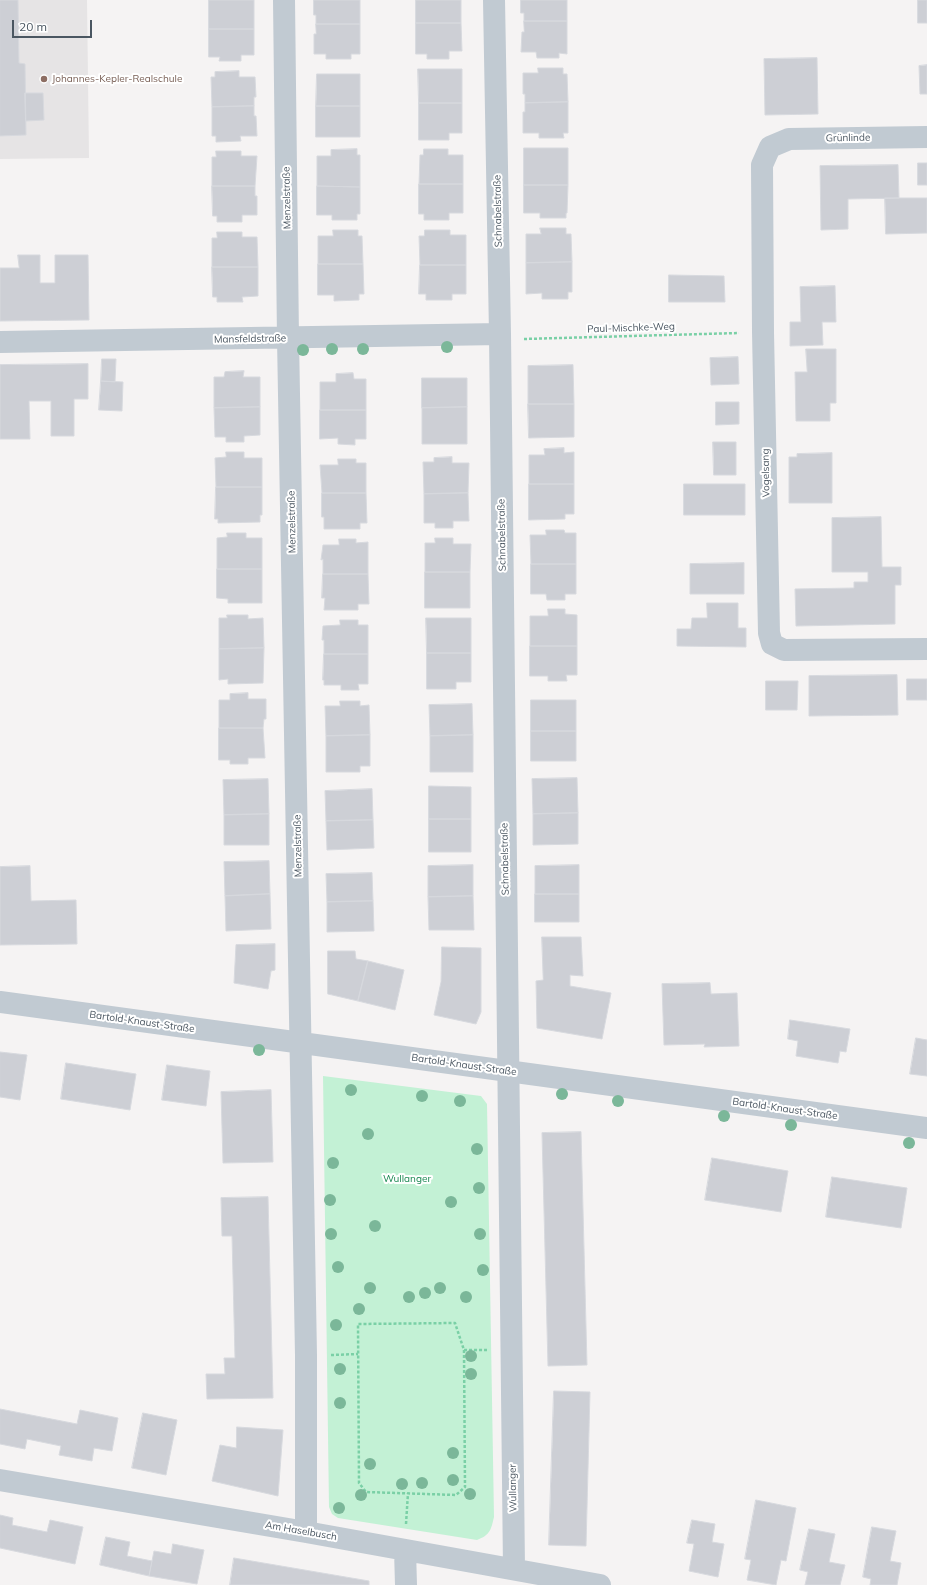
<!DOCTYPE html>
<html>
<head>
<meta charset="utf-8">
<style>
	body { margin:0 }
	#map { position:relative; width:927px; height:1585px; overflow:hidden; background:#f5f3f3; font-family:Mulish,sans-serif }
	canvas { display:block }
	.scale { position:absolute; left:12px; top:20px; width:80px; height:18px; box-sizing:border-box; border:2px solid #4a5661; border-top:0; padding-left:5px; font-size:12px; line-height:14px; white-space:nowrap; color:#4a5661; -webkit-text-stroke:3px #fff; paint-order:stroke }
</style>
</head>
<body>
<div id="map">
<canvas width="927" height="1585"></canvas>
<div class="scale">20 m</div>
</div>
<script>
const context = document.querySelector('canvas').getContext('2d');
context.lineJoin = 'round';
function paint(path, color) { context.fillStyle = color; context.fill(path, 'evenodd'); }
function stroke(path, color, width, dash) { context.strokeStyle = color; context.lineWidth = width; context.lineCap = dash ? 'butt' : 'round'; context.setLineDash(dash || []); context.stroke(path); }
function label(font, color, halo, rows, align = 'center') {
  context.font = font + ' Mulish,sans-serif'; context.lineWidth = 4; context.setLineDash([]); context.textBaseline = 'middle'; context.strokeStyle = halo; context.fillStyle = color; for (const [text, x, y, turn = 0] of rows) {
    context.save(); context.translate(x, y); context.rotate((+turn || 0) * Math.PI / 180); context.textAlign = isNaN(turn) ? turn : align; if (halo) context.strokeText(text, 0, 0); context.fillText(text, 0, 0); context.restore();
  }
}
paint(new Path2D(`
	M0,0h87l2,158 -89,1z`), '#e6e4e5');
paint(new Path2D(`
	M323,1076l158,20 6,8 7,413c-3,13 -4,18 -17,23l-139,-22 -6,-4 -3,-7z`), '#c3f1d5');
const building = new Path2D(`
	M0,0h18l1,63 6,1 1,71 -26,1z
	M209,0h45v29h-45z
	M314,0h46v24h-44v-9h-2z
	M416,0h45v23h-45z
	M521,0h46v21h-43v-8h-3z
	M918,0h9v23h-9z
	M524,21h43v33l-8,-1v5h-22l-1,-6h-15l1,-20h2z
	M416,23h45l1,28h-13v8h-22v-5h-11z
	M316,24h44v30h-9v5h-25v-5h-12v-20h2z
	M209,29h45v26h-13v6h-22l1,-4h-11z
	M817,58l1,56 -53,1 -1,-56z
	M927,65v29h-7l-1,-28z
	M538,68h25v6h4l1,28 -43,1v-9h-2v-21h15z
	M418,69h44v34h-43z
	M239,71v6h16l1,20h-2v9l-42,1 -1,-30h4v-5z
	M317,74h43v32h-44z
	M25,93h18l1,27 -18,1z
	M568,102v31h-5l1,5h-25v-5h-16v-21h2v-9z
	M419,103h43v30h-13v7h-30z
	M254,106v10h2l1,20h-17l1,5 -25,1v-6h-4v-29z
	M316,106h44v31h-44z
	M524,148h44v37h-44z
	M357,149v6h3v32l-43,-1v-30h14v-6z
	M424,149h24v6h15v29h-44l1,-29h3z
	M216,151h25v5h16l-2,30h-43v-29h4z
	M918,163h9v22h-9z
	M898,165l1,33 -51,1v30l-27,1 -1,-64z
	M419,184h44v29h-14v7h-25v-6h-5z
	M524,185h44l-1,28h-1v5h-26v-5h-16z
	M212,186h43v10h2v19h-15v7h-25v-6h-4z
	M317,186l43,1v27h-3v6h-25v-5h-15z
	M885,198h42v35l-41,1z
	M540,228h26v6h5l1,28 -46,1v-29h15z
	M333,230h25v6h4l1,28h-45v-28h15z
	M425,230h25v5h16v30h-46l-1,-29h5z
	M217,232h25v5h15l1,30h-46v-29h5z
	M18,255h22v28h15v-28h33l1,65 -89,1v-53h19z
	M572,262v30h-4v7h-26v-6l-16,1v-31z
	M318,264h45l1,30h-5v6l-25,1v-6h-16z
	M420,265h46v29h-14v6h-26v-6h-7z
	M212,267h46v29l-16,1 1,5h-26v-5h-4z
	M669,275l55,1 1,26h-56z
	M835,286l1,36h-14l1,23 -33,1v-24h11l-1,-35z
	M806,349h30v54h-6v18h-34l-1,-49h12z
	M738,357l1,27 -28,1 -1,-27z
	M102,359h14l-1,23 -14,-1z
	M88,364v35h-14v37h-23v-35h-22l1,38h-30v-74z
	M573,365l1,39h-46v-38z
	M244,371l-1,6h17v30l-46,1v-31h10l1,-5z
	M353,373l1,6h12v31h-46v-28h16v-8z
	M422,378h45v29l-45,1z
	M101,381l22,1 -1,29 -23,-1z
	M716,402h23v22l-23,1z
	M528,404h46v33l-45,1z
	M260,407v28l-16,1v6h-18v-5h-11l-1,-29z
	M467,407v37h-45v-36z
	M320,410h46v29h-11v6l-17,-1v-6l-18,1z
	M713,442h23v33h-22z
	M564,448v5l10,-1v32h-45v-29h16l-1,-6z
	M226,452h18v6h18v29h-46l-1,-29 11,-1z
	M832,453v50h-43v-46h8v-3z
	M452,457v6h17l-1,30 -44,1 -1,-32h11v-4z
	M338,459h18v4h10v30h-44l-2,-28h18z
	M529,484h45v30h-9v5l-36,1z
	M684,484h61v31h-61z
	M216,487h46v28h-2v7l-42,1v-4h-3z
	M322,493h44l1,30h-7v6h-36v-12h-2z
	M468,493l1,28h-16v7h-18v-5h-11v-29z
	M881,517l1,50h19v18h-6v39l-99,2 -1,-37 59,-1v-6h14v-10h-36v-54z
	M546,530h18l1,3h11v31h-45l-1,-29h16z
	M227,533h19v5h16v31h-45v-31l10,-1z
	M435,538h18v6h18l-1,28h-45v-29h10z
	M339,539h17v4l12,-1v32h-45v-15l-2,1 2,-15h16z
	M744,563v31h-54v-30z
	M531,564h45v30h-11v6h-18l-1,-6h-15z
	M217,569h45v34h-34v-4l-11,-1z
	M425,572h45v36h-45z
	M323,574h45l1,30h-11v6h-34l1,-12h-3z
	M707,603h31v25h8v19l-69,-1v-17h14l1,-11h15z
	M548,609h17v5l12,1v31h-47v-30h18z
	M227,615h21v4l15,-1 1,30 -45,1v-31h8z
	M426,618h45v35h-44z
	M340,620h18v5h10v29h-44v-14h-2l1,-14 17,-1z
	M530,646h47v29h-11l1,6h-19v-5h-18z
	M264,648l-1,35 -35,1v-5l-9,1v-31z
	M427,653h44v29h-15v7h-29z
	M324,654h44v30h-10l1,6h-18v-5h-17v-5h-1z
	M897,675l1,40 -89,1v-40z
	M907,679h20v21h-20z
	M766,681h32l-1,29h-31z
	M248,693v6h18v20h-2l-1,9h-44v-28h11v-6z
	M531,700h45v31h-45z
	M340,701h20v5l9,-1 1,30 -44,1 -1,-30h15z
	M472,704l1,31 -43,1 -1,-31z
	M219,728h44l2,30h-17v6h-18v-4h-11z
	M531,731h45v30h-45z
	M370,735v31h-10v6h-34v-36z
	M473,735v37h-43v-36z
	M577,778l1,35 -45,1 -1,-35z
	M268,779l1,35 -45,1 -1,-35z
	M429,786l42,1v32h-42z
	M372,789l1,31 -47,1 -1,-30z
	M578,813v31l-45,1v-31z
	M269,814v31h-45v-30z
	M429,819h42v33h-42z
	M373,820l1,28 -47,2 -1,-29z
	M269,861l1,33 -45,2 -1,-34z
	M473,865v31l-45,1v-31z
	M579,865v29h-44v-28z
	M30,866l1,35 45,-1 1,44 -77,1v-78z
	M372,873l1,28 -46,1 -1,-28z
	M270,894l1,35 -45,2 -1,-35z
	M535,894h44v28h-44z
	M473,896l1,34h-45l-1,-33z
	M373,901l1,30 -47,1v-30z
	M542,937h39l2,39 -13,-1v11l41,7 -9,46 -65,-11 -1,-47 7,-1z
	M275,944v26l-4,1 -3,18 -34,-6 2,-38z
	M442,947l39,1v64l-5,12 -42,-9 7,-33z
	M328,951h27l1,8 12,2 -10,40 -30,-7z
	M368,961l36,9 -9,40 -37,-9z
	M710,983l1,11 26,-1 2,53 -35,1 1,-3 -41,1 -2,-61z
	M790,1020l60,9 -4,23 -6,-1 -2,12 -42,-7 2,-15 -10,-2z
	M916,1038l11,2v36l-17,-2z
	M0,1052l27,3 -7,45 -20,-3z
	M66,1063l70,11 -6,36 -69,-11z
	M167,1065l43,6 -4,35 -44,-6z
	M271,1090l2,72 -50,1 -2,-71z
	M581,1132l6,233 -39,1 -6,-233z
	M712,1158l76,13 -7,41 -76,-12z
	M832,1177l75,11 -6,40 -75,-11z
	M268,1197l5,201 -66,1 -1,-25h19l-1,-16h11l-3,-122h-10l-1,-38z
	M554,1391l36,1 -4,154 -37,-1z
	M0,1409l77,15 3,-14 38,8 -6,33 -18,-3 -2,13 -33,-6 2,-9 -34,-7 -2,10 -25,-5z
	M143,1413l34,7 -11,55 -34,-7z
	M237,1427l46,3 -5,66 -66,-15 8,-36 16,3z
	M756,1500l40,8 -10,53 -5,-1 -5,25 -29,-5 4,-20 -6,-1z
	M0,1515l13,3 -1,7 35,7 3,-12 33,7 -8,37 -75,-16z
	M692,1520l23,4 -3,18 12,2 -6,33 -29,-6 5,-27 -7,-1z
	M872,1527l24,4 -6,30 11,2 -4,22h-27l1,-6 -8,-2z
	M809,1529l26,5 -6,28 16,3 -5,20h-35l3,-13 -8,-2z
	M106,1537l24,5 -3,14 25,5 -3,15 -49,-11z
	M173,1544l31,6 -7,34 -48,-8 5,-25 17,3z
	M234,1558l135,23v4h-139z`);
paint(building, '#cdcfd5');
stroke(building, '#d7d9de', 1);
stroke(new Path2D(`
	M524,339l215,-6
	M464,1350l1,137 -9,8 -90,-3 -7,-9 -1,-159 97,-1 9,27h23
	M331,1355l27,-1
	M406,1524l2,-31`), '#7ad0a6', 2.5, [3, 2]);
stroke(new Path2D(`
	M284,0l4,338 18,1017v177
	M494,0l6,334 14,1234
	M927,137l-138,2 -19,8 -8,18 1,167 6,301 3,11 12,6 143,-1
	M0,342l500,-8
	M0,1002l927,126
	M0,1480l306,52 294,53
	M405,1550l1,35`), '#c1cad2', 22);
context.fillStyle = '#7bb799';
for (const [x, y] of [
	[447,347],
	[332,349],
	[363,349],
	[303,350],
	[259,1050],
	[351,1090],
	[562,1094],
	[422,1096],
	[460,1101],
	[618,1101],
	[724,1116],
	[791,1125],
	[368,1134],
	[909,1143],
	[477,1149],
	[333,1163],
	[479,1188],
	[330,1200],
	[451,1202],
	[375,1226],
	[331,1234],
	[480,1234],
	[338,1267],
	[483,1270],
	[370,1288],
	[440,1288],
	[425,1293],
	[409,1297],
	[466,1297],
	[359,1309],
	[336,1325],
	[471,1356],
	[340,1369],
	[471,1374],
	[340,1403],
	[453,1453],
	[370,1464],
	[453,1480],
	[422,1483],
	[402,1484],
	[470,1494],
	[361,1495],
	[339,1508]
]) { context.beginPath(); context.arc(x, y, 6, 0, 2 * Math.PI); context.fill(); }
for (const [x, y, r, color] of [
	[44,79,4,"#8d6e63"]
]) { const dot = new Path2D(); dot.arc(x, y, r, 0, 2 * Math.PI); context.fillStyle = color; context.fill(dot); stroke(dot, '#fff', 1.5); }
label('10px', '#785e54', '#fff', [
	["Johannes-Kepler-Realschule",52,79]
], 'left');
label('10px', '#4a5661', '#fff', [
	["Grünlinde",848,138,-1],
	["Menzelstraße",287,198,-91],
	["Schnabelstraße",498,211,-91],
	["Paul-Mischke-Weg",631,328,-2],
	["Mansfeldstraße",250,339,-1],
	["Vogelsang",766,473,-91],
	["Menzelstraße",292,522,-91],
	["Schnabelstraße",502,535,-91],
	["Menzelstraße",298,846,-91],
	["Schnabelstraße",505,859,-91],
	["Bartold-Knaust-Straße",142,1022,8],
	["Bartold-Knaust-Straße",464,1065,8],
	["Bartold-Knaust-Straße",785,1109,8],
	["Wullanger",513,1488,-91],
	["Am Haselbusch",301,1531,10]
]);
label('10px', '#17864f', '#fff', [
	["Wullanger",407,1179]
]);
</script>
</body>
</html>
